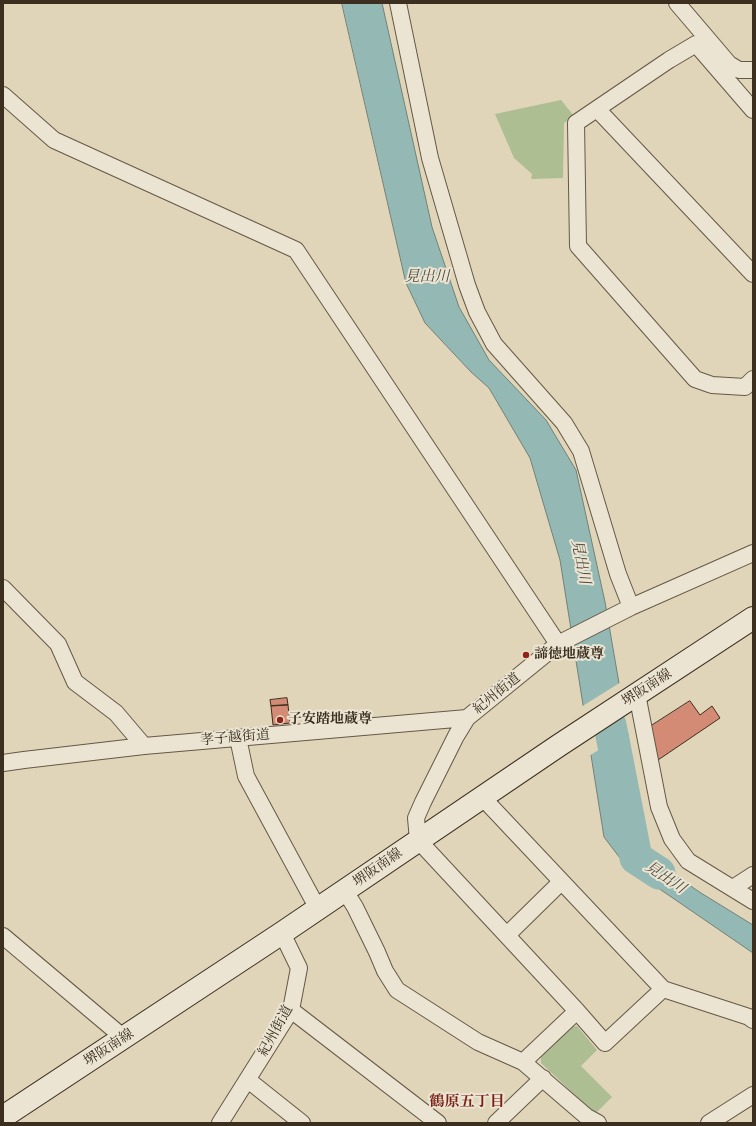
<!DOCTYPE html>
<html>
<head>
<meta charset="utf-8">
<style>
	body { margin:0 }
	#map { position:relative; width:756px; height:1126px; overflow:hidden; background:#e0d5b9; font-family:"IM FELL Great Primer",serif }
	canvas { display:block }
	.frame { position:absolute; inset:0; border:4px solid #3c2f1f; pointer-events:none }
</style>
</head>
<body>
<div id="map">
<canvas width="756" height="1126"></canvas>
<div class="frame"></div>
</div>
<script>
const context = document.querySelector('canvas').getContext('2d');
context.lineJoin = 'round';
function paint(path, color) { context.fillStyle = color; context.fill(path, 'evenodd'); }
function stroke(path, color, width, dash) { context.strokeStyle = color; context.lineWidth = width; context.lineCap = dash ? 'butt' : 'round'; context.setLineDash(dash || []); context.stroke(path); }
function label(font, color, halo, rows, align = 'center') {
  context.font = font + ' "IM FELL Great Primer","Noto Serif JP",serif'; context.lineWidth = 4; context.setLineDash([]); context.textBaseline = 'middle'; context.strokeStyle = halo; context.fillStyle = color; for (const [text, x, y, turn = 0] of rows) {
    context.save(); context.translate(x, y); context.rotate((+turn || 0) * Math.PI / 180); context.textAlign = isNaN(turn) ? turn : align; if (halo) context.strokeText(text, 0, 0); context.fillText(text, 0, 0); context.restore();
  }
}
paint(new Path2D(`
	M561,100l13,16 -10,7 -1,55 -32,1 1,-5 -18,-16 -19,-44z
	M577,1026l20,24 -16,16 31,31 -17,17 -54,-51v-8l27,-28z`), '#adbe93');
const water = new Path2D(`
	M342,3h40l50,224 27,80 30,53 57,60 30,50 29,132 25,145 -17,32 8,46 21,28 59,40 52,32v28l-127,-87 -22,-29 -44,-277 -30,-102 -41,-70 -18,-16 -46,-49 -19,-40z`);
paint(water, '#94b8b3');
stroke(water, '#718178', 1);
paint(new Path2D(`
	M621,682l8,49 -40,25 -8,-49z`), '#e0d5b9');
stroke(new Path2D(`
	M610,725l26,133 23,15`), '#94b8b3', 33);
const building = new Path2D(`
	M287,698l1,7 -17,1 -1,-6z
	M690,701l10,14 12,-9 8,12 -62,42 -7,-34z
	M288,705l2,18 -17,2 -2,-19z`);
paint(building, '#d38b75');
stroke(building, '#3c2f1f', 1);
const street = new Path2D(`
	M398,3l32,155 37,127 10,27 17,32 70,79 17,28 37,123 13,33
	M677,3l52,61 10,6h14
	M3,95l51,45 242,110 262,394
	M597,109l156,165
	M753,110l-57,-66 -27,16 -93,63 2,123 117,133 17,6 33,2 8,-8
	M753,553l-122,54 -73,37 -91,74 -11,18 -33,66 -7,16 2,22 159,171 28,32 58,-54 86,28 4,3
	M3,588l55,56 17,38 41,31 28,33
	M637,694l22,113 13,32 16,22 65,40
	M238,738l8,38 72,133
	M3,763l21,-3 120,-14 323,-28
	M482,797l181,192
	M733,888l20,-13
	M345,891l10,16 22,45 8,19 12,19 81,52 45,20 64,55 11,6
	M507,935l54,-53
	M3,936l121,102
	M291,1010l147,113
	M523,1062l54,-51
	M248,1080l54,43
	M220,1123l71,-113 8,-42 -17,-35
	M496,1123l47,-45
	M709,1123l44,-28`);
const secondary = new Path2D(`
	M3,1117l279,-184 276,-187 195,-128`);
stroke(street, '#655846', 18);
stroke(secondary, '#3c2f1f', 24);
stroke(street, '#ebe4d2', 16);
stroke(secondary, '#ebe4d2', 22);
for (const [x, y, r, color] of [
	[526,655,4,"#8f2418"],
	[280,720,4,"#8f2418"]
]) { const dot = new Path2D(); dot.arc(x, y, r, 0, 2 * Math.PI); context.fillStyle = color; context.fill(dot); stroke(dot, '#ebe4d2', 1.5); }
label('bold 14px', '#3c2f1f', '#ebe4d2', [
	["諦徳地蔵尊",534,655],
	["子安踏地蔵尊",288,720]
], 'left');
label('14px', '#3c2f1f', '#ebe4d2', [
	["堺阪南線",647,688,-33],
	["紀州街道",497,694,-39],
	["孝子越街道",235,738,-5],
	["堺阪南線",378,868,-35],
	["紀州街道",276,1031,-61],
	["堺阪南線",109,1048,-33]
]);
label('italic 15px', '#4e4a3d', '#ebe4d2', [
	["見出川",427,277],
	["見出川",580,562,79],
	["見出川",665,878,34]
]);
label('bold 15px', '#7a1f14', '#ebe4d2', [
	["鶴原五丁目",467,1102]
]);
</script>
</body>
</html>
